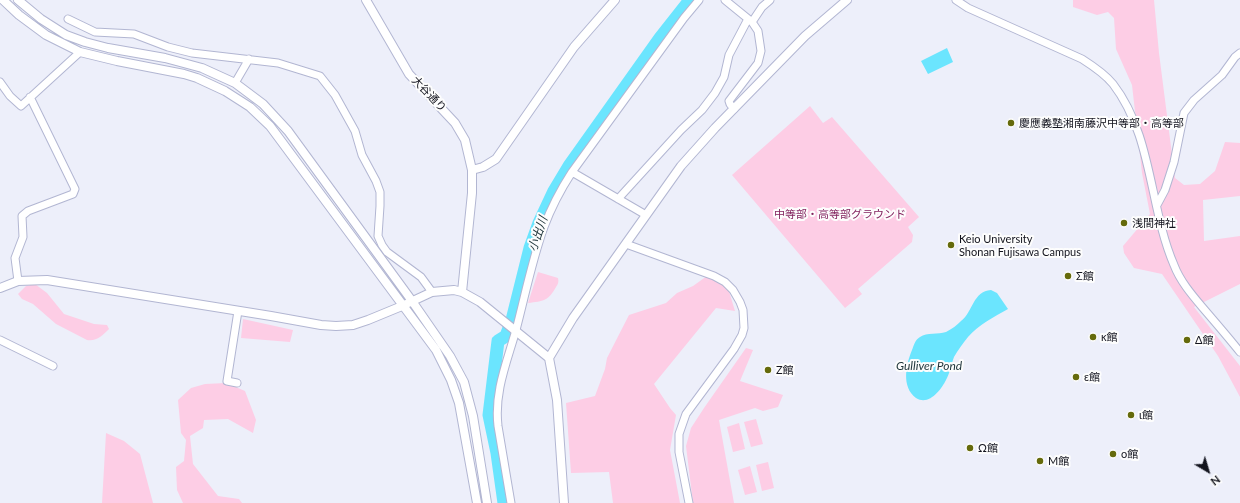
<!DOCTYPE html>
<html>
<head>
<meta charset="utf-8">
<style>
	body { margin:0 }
	#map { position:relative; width:1240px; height:503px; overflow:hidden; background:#edeffa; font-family:Lato,sans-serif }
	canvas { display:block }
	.north { position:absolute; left:1188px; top:451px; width:40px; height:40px; -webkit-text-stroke:3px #fdfdfd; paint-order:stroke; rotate:142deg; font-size:11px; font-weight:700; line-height:16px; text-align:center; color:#12131d }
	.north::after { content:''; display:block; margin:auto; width:14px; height:18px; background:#12131d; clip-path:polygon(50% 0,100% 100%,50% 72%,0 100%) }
</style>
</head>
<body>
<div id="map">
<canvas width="1240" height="503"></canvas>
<div class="north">N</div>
</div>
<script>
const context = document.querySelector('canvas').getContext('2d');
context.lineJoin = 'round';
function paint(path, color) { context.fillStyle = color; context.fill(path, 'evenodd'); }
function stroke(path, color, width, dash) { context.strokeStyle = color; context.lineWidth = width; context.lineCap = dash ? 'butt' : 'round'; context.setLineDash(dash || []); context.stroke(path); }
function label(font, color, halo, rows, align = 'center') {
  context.font = font + ' Lato,"Noto Sans JP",sans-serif'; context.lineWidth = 4; context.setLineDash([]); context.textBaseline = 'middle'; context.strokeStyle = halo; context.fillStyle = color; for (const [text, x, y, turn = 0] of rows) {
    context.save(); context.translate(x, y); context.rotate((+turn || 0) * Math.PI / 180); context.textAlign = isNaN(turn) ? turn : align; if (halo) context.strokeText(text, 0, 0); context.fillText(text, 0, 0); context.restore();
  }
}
paint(new Path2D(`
	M1073,0h81l5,53 16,125 9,7 16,-1 15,-13 10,-29 15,1v53l-37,4 1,41 36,-5v48l-46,23 46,59v31l-22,-41 -56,-82 -28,-6 -10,-15 -1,-7 27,-32 -8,-41 -10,-88 -16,-36 -2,-31 -6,-6 -11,3 -24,-8z
	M810,106l13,17 9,-6 87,100 -11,10 5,8 -1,7 -54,47 4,5 -17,14 -113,-133z
	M538,272l20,6c1,4 0,6 -2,9 -8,14 -12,14 -28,16z
	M707,276l21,12 7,23 -19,-3 -62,76 16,24 6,7 -6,35 10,53h-67l-4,-31 -38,1 -5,-70 29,-7 10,-27 2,-11 22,-43 37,-12 11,-10 16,-7z
	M35,284l12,9 17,21 30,10 13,1 2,4c-6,6 -13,13 -22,11l-31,-16 -23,-20 -11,-5 -4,-5 8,-8z
	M243,319l50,11 -3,12 -49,-4z
	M746,348l7,2 -13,31 43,14 -5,12 -15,4 -8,-3 -36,12 15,83h-41l-7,-57 5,-18 13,-20z
	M226,383l19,8 11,29 -3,13 -25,-14 -24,1 -1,8 -13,8 3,28 25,32 21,3 3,4h-59l-6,-13 -1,-23 8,-6 2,-21 -5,-7 -3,-33 13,-12 14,-4z
	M756,419l7,25 -12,3 -7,-25z
	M739,423l6,26 -12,3 -6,-25z
	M106,433l18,8 16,13 13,49h-51z
	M768,462l6,26 -12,3 -6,-26z
	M750,466l7,26 -12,3 -7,-25z`), '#fdcde5');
paint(new Path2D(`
	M947,48l6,14 -25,12 -7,-13z
	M991,290l6,3 11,16c-14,8 -30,16 -40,28 -5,6 -10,13 -14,20 -3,8 -4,16 -8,23 -5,10 -17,26 -30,18 -15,-11 -10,-34 -4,-48 2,-5 3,-10 8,-13 7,-5 18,-2 26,-5 6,-3 11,-7 15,-11 12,-9 12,-30 30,-31z`), '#6be5fe');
stroke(new Path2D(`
	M504,503l-7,-50 -8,-38 9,-74 8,-5 6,-16 18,-72 9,-25 15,-32 15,-25 91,-128 30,-38`), '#6be5fe', 13);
const minor = new Path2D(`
	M725,0l27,22 10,-15 8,-7
	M956,0l12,8 114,51c11,7 23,15 31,25 40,52 36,123 61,181 6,16 18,30 29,43 12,14 25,29 37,44
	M68,19l27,13 39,2 34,13 24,6 86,10 42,13 15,19 20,36 7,24 14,26 4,11v14l-2,30 4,9 5,7 34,25 11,15
	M0,82l10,14 11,10 59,-54
	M235,83l14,-24
	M734,109l-4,-5 -1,-3 29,-38 3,-12 -3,-20 -6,-9
	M572,172l74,43
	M618,199l63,-69 21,-20 13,-17 9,-16 5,-22 19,-36
	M1157,205l8,-15 9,-28 10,-49 10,-13 28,-25 13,-18 5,-4
	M626,244l88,32 11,6 8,8 7,12 3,8 1,18 -2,7 -8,14 -48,65 -7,20v18l10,51
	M18,281l-3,-23 8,-21 -1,-21 6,-5 45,-17 2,-5 -45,-92
	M0,340l53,26
	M237,383l-10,-2 11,-70
	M511,503l-13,-77c-4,-34 9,-64 18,-96 9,-34 16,-70 28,-103 7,-19 17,-38 28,-55l112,-154 15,-18`);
const tertiary = new Path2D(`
	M3,0l16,15 27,20 34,17 37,9 67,13 13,4 28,13 25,16 20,19 166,224 15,30 8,23 18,100
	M18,0l23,19 25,16 19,7 23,6 57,10 37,10 33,15 28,21 25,27 124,170 38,55 14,26 9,34 14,87
	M366,0l43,74 46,49 10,17 7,30v23l-10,99
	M472,170l11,-3 13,-8 78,-112 41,-47
	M0,288l18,-7 29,-1 224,36 50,9 15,1 17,-1 15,-5 34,-14 30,-14 22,-2 8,2 18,10 69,56 8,42 7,103
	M549,358l24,-40 108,-152 34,-38 90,-92 42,-36`);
stroke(minor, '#b2b6d2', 9);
stroke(tertiary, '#b2b6d2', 10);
stroke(minor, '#fff', 7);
stroke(tertiary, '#fff', 8);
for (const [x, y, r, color] of [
	[1011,123,4,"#656a0b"],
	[1124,223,4,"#656a0b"],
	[951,245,4,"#656a0b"],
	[1068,276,4,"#656a0b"],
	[1093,337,4,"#656a0b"],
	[1187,340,4,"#656a0b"],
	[768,370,4,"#656a0b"],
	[1076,377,4,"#656a0b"],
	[1131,415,4,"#656a0b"],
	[970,448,4,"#656a0b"],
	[1113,454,4,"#656a0b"],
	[1040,461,4,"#656a0b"]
]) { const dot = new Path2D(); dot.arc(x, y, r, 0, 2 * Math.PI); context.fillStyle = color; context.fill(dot); stroke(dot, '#fdfdfd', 1.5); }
label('11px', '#12131d', '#fdfdfd', [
	["大谷通り",429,94,46]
]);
label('11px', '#12131d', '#fdfdfd', [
	["慶應義塾湘南藤沢中等部・高等部",1019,123],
	["浅間神社",1132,223],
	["Keio University",959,239],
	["Shonan Fujisawa Campus",959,252],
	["Σ館",1076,276],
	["κ館",1101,337],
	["Δ館",1195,340],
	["Ζ館",776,370],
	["ε館",1084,377],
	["ι館",1139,415],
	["Ω館",978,448],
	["ο館",1121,454],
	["Μ館",1048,461]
], 'left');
label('11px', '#81215d', '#fdfdfd', [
	["中等部・高等部グラウンド",840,214]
]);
label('italic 12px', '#1d3338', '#fdfdfd', [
	["小出川",538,234,-71],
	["Gulliver Pond",929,366]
]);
</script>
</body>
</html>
